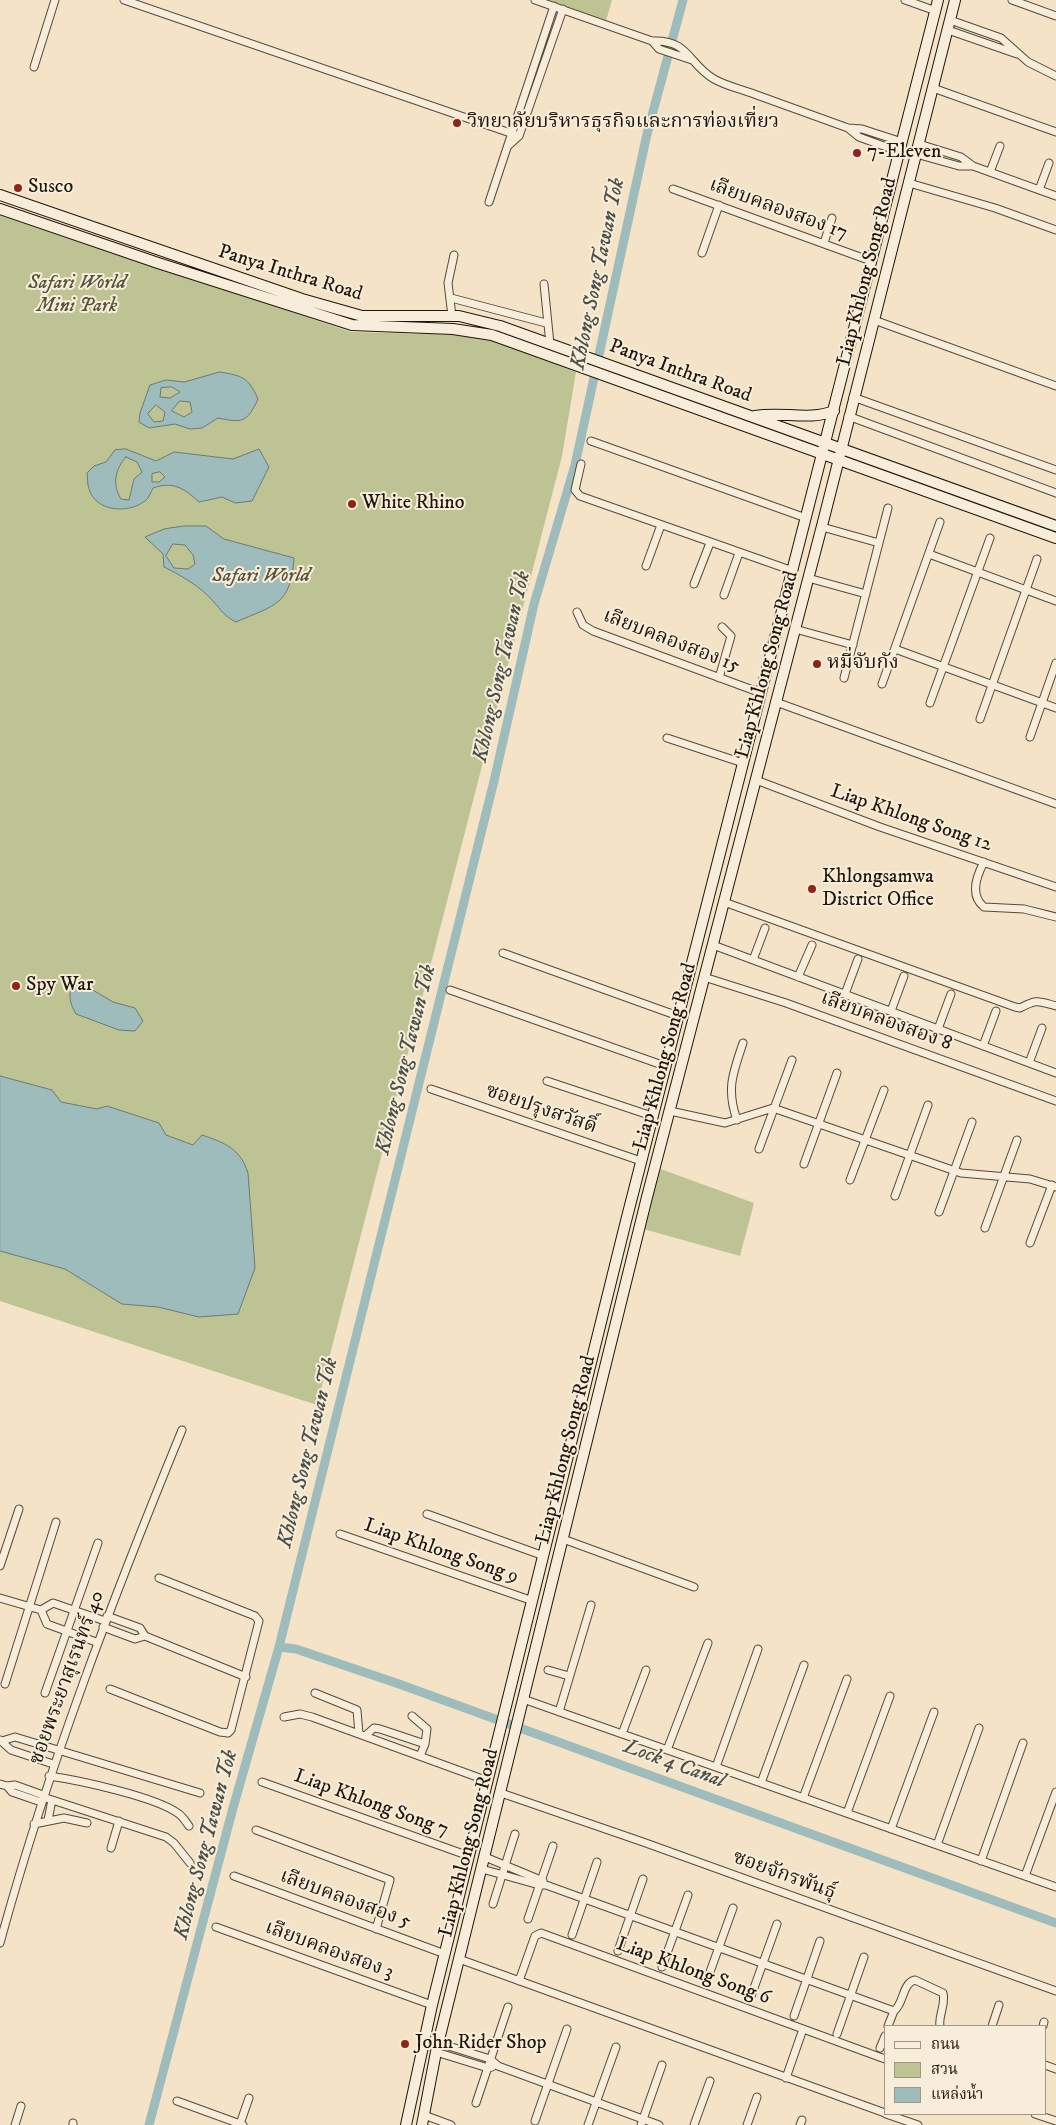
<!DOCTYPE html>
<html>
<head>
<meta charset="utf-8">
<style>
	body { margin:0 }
	#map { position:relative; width:1056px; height:2125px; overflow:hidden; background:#f4e3c6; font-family:"IM FELL DW Pica","Noto Serif Thai",serif }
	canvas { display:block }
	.legend { position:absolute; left:884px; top:2025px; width:162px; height:90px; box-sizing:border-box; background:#f8edda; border:1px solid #a29786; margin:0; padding:6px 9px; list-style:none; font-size:15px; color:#201609 }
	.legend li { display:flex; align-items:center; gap:10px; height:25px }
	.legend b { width:25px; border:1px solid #a29786 }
</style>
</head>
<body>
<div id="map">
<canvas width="1056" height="2125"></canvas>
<ul class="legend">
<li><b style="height:6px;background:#f8edda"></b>ถนน</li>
<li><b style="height:14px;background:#bec393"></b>สวน</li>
<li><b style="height:14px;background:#9fbcbd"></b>แหล่งน้ำ</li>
</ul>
</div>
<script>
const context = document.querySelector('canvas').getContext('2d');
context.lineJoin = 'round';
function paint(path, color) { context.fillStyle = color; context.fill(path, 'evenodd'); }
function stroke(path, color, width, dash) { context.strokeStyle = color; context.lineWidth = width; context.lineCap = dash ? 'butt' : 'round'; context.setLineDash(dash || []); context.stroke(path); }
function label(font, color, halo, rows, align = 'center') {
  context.font = font + ' "IM FELL DW Pica","Noto Serif Thai",serif'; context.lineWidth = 4; context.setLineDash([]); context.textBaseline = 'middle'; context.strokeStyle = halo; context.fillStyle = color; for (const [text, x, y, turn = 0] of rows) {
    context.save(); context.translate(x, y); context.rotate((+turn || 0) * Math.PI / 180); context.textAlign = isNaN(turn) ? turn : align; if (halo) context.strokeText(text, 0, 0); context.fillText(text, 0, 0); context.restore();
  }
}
paint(new Path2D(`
	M545,0h67l-6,21z
	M0,214l351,118 115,3 22,3 88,34 -14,84 -245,949 -317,-104z
	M655,1167l99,36 -14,53 -100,-28z`), '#bec393');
const water = new Path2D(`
	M220,372c23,4 28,5 38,27 -11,24 -16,24 -40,19l-16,10 -12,1 -15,-5 -26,4 -10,-6 1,-9 10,-28 16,-5 18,2zM172,387l8,5 -10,6 -10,-1 1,-9zM180,401l10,1 2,10 -8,5 -12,-6zM156,405l9,7 -2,9 -9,1 -6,-8z
	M126,449l30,12 18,-9 59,7 26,-10 10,18 -17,34 -17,2 -13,-6 -23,5c-15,-14 -26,-21 -46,-14 -2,4 -4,10 -8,13 -17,13 -49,11 -56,-12 -2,-5 -1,-11 -2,-16l7,-7 12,-4 9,-12zM126,457l11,5 5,10 -8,7 -5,21 -8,-1c-9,-14 -6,-30 5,-42zM160,472l5,5 -6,5h-7v-8z
	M184,526h22l18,13 70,19c-3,47 -19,47 -58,64 -12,-6 -14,-11 -23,-21 -13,-15 -31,-25 -49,-34l-1,-13 -18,-17 19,-8zM173,544l12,1 8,10 2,9 -7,5 -14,-1 -8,-12z
	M72,984l14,2 27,16 22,6 8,13 -8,10 -16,-1 -43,-16c-6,-11 -8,-17 -4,-30z
	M0,1076l52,14 9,12 36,7 10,-3 52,17 7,12 27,10 9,-10c23,8 38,13 46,38l7,95 -17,46 -39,3 -41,-10 -36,-3 -57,-35 -65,-18z`);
paint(water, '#9fbcbd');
stroke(water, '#6c7a75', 1);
stroke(new Path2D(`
	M279,1647l17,2 103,35 657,239
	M149,2125l84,-317 46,-161 215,-866 40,-177 41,-139 72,-331 36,-134`), '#9fbcbd', 9);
const street = new Path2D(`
	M124,0l395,136
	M535,0l117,41c37,-2 36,23 62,38 12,7 27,10 40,15 31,11 63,23 94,34l14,1 40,13
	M905,0l31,11
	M1012,0l44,16
	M950,20l51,18 27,24 28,14
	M948,30l69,24
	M652,41l7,8 33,11
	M34,67l21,-67
	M933,88l123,44
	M848,128l11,9 41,15
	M919,144l42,13 12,9 83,30
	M508,146l11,-10 44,-127
	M916,154l43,12h14
	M990,172l10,-26
	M909,183l86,25 61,22
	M673,189l198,72
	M1039,190l10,-27
	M489,202l65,-196
	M824,243l8,-25
	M702,253l17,-48
	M544,284l6,60
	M451,298l95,25
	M452,316l-4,-33 6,-28
	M874,320l182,66
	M853,397l203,73
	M848,416l208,77
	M591,441l215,77
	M581,464l-6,26 5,6 213,75
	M822,527l57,16
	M929,554l127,47
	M646,566l15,-41
	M808,578l58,16
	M694,584l16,-41
	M724,595l15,-42
	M577,612l6,13 10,6 168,62
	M795,629l58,16
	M895,649l161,59
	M719,678l12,-42 -9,-9
	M844,678l44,-170
	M882,684l58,-162
	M776,702l280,102
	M930,703l60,-165
	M980,719l57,-160
	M1030,737l26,-74
	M667,738l76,25
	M756,780l124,47 176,60
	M984,862c-7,13 -15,33 0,45l40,2 32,8
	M724,902l291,105 5,1c17,-9 18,-7 36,-2
	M713,945l343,128
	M503,953l175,63
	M753,960l12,-32
	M704,977l82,26 270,98
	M798,977l14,-32
	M450,990l215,76
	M845,994l13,-35
	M891,1011l13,-35
	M938,1029l13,-35
	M983,1046l13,-35
	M1029,1063l13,-35
	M547,1081l105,35
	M431,1089l210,72
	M670,1111l55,12 48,-15 188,65 69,6 26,8
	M737,1120c-11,-31 -4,-47 6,-77
	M759,1149l33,-89
	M804,1164l33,-91
	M850,1180l34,-90
	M895,1196l33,-91
	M939,1212l33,-90
	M985,1228l32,-88
	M1030,1243l22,-58
	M427,1514l117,42
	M340,1534l193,67
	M563,1539l131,48
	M0,1566l19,-57
	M0,1598l41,12 12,-7 52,18
	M41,1610l6,14 49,18
	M107,1616l33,12 5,8 101,41
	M103,1627l32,12 10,-3
	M548,1670l21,6
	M5,1684l51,-162
	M110,1689l110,43 8,1 3,-3 28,-109 -4,-5 -96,-38
	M45,1693l53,-150
	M315,1693l42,17 2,24
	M523,1699l533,188
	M559,1712l32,-107
	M412,1716l15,13 -2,15
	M284,1717l16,-3 12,3 176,64
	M622,1734l24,-64
	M365,1736l9,-8 6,1 45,15 -5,12
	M0,1740l11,10 42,14
	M2,1741l13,-4 185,56
	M667,1750l41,-107
	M716,1767l42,-118
	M49,1776c29,4 108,21 130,38 4,3 7,8 10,12
	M262,1782l207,74
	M761,1783l43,-118
	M0,1784l7,2 8,-1 28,10
	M7,1786l5,6 29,10
	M501,1793l142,49 413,149
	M43,1797l123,40 8,6 16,20
	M803,1798l44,-119
	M847,1813l43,-117
	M48,1820l4,-20
	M34,1824l30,-6 23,5
	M891,1829l43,-117
	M256,1830l134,50 -14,49
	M937,1845l42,-117
	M111,1848l8,-27
	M485,1857l58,24
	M981,1861l42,-118
	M482,1869l57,16h7l348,126c10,-7 8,-28 21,-31l28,13c3,13 -5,22 -3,33
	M234,1876l211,78
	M1025,1876l31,-84
	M493,1904l22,-70
	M528,1919l25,-73
	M216,1927l216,78
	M572,1935l25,-73
	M0,1943c48,-176 113,-345 182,-513
	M618,1951l25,-72
	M459,1959l426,154
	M662,1967l26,-72
	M519,1981l16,-45 6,-3 344,126
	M706,1983l27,-75
	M750,1999l27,-75
	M794,2016l26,-75
	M888,2026l6,-15
	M992,2026l7,-21
	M1043,2026l1,-4
	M837,2034l27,-77
	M439,2043l51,16 8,7 161,59
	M880,2048l5,-12
	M436,2052l52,16 4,-1
	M1045,2065l11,4
	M786,2078l17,-49
	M177,2101l66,24
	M476,2103l32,-96
	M886,2114l32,11
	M1035,2114l21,7
	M424,2115l27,10
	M535,2121l32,-92
	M240,2124l9,-26
	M15,2125l6,-19
	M73,2125v-2
	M588,2125l28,-78
	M641,2125l21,-60
	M694,2125l16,-44
	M747,2125l10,-28
	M800,2125l2,-5`);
const secondary = new Path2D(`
	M0,195l302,104 60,17h97l41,10 556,200
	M0,209l158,54 194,62 101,4 39,6 564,203
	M755,416c27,-5 54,5 79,-5
	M406,2125l26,-120 194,-784 312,-1221
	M422,2125l14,-73 211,-855 176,-675 132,-522`);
stroke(street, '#554938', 9);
stroke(secondary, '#201609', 12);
stroke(street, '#f8edda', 7);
stroke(secondary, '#f8edda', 10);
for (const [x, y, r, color] of [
	[457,123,5,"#8f2418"],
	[857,153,5,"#8f2418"],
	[18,188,5,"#8f2418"],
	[352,504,5,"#8f2418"],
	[817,664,5,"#8f2418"],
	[812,889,5,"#8f2418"],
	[16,986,5,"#8f2418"],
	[405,2044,5,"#8f2418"]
]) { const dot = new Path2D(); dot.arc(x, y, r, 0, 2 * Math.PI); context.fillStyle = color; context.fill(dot); stroke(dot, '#f8edda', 2); }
label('20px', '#201609', '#f8edda', [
	["วิทยาลัยบริหารธุรกิจและการท่องเที่ยว",467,123],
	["7-Eleven",867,153],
	["Susco",28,188],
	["White Rhino",362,504],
	["หมี่จับกัง",827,664],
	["Khlongsamwa",822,878],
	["District Office",822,901],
	["Spy War",26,986],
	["John Rider Shop",415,2044]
], 'left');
label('20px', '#201609', '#f8edda', [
	["เลียบคลองสอง 17",778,210,20],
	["Liap Khlong Song Road",868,272,-76],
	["Panya Inthra Road",290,274,17],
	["Panya Inthra Road",680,372,20],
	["เลียบคลองสอง 15",671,642,21],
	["Liap Khlong Song Road",768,665,-75],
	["Liap Khlong Song 12",911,819,19],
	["เลียบคลองสอง 8",886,1022,20],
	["Liap Khlong Song Road",666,1057,-75],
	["ซอยปรุงสวัสดิ์",541,1110,19],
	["Liap Khlong Song Road",567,1450,-76],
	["Liap Khlong Song 9",441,1552,19],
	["ซอยพระยาสุเรนทร์ 40",68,1678,-70],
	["Liap Khlong Song 7",371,1804,20],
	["Liap Khlong Song Road",470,1843,-76],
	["ซอยจักรพันธุ์",784,1876,20],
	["เลียบคลองสอง 5",345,1900,20],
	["เลียบคลองสอง 3",329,1951,20],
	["Liap Khlong Song 6",693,1972,20]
]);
label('italic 20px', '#575339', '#f8edda', [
	["Safari World",77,284],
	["Mini Park",77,307],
	["Safari World",261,577]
]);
label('italic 21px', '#4c5048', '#f8edda', [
	["Khlong Song Tawan Tok",599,274,-78],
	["Khlong Song Tawan Tok",503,667,-77],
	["Khlong Song Tawan Tok",407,1060,-76],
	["Khlong Song Tawan Tok",309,1453,-76],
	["Lock 4 Canal",674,1765,20],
	["Khlong Song Tawan Tok",207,1845,-75]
]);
</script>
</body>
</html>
